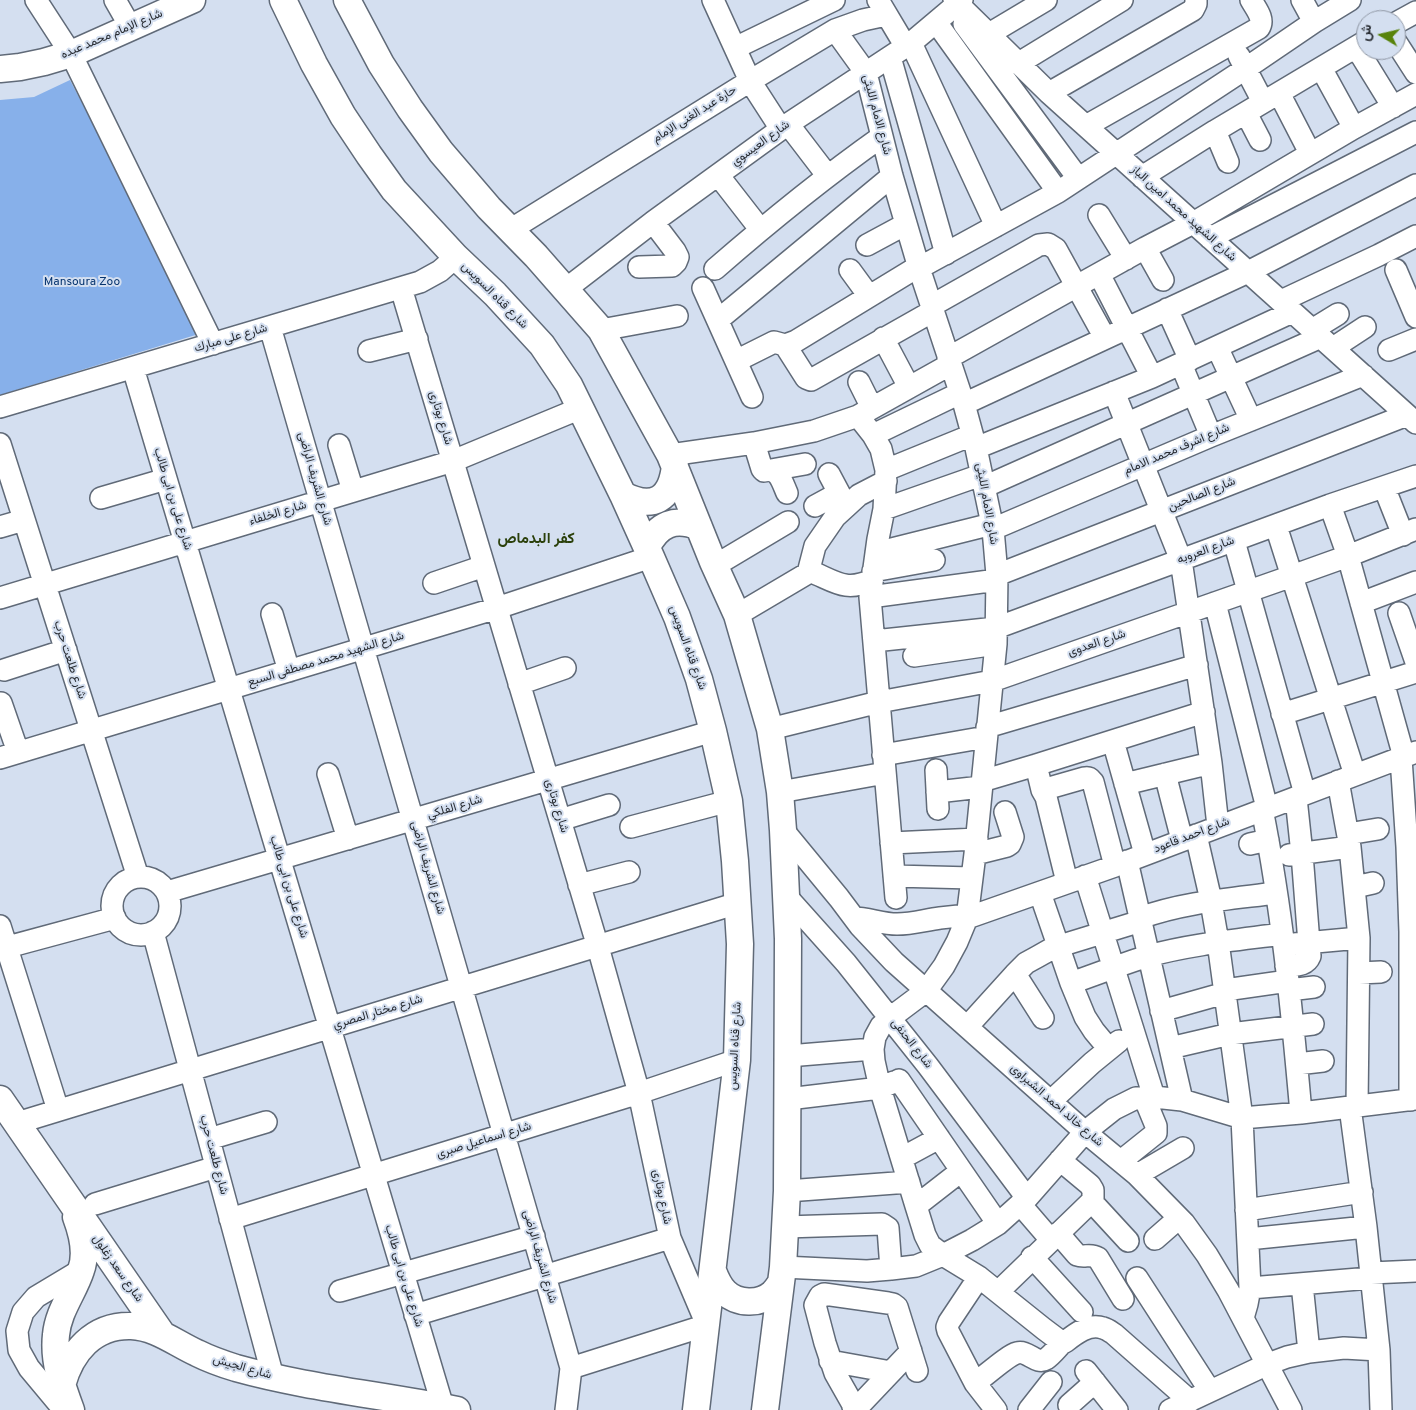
<!DOCTYPE html>
<html>
<head>
<meta charset="utf-8">
<style>
	body { margin:0 }
	#map { position:relative; width:1416px; height:1410px; overflow:hidden; background:#d4dff0; font-family:Overpass,Vazirmatn,sans-serif }
	canvas { display:block }
	.north { position:absolute; left:1356px; top:10px; width:50px; height:50px; box-sizing:border-box; background:#d4dff0; border:1px solid #8f97a4; border-radius:50%; rotate:279deg; font-size:14px; font-weight:700; line-height:20px; text-align:center; color:#282c32 }
	.north::after { content:''; display:block; margin:auto; width:18px; height:22px; background:#58830b; clip-path:polygon(50% 0,100% 100%,50% 72%,0 100%) }
</style>
</head>
<body>
<div id="map">
<canvas width="1416" height="1410"></canvas>
<div class="north">ش</div>
</div>
<script>
const context = document.querySelector('canvas').getContext('2d');
context.lineJoin = 'round';
function paint(path, color) { context.fillStyle = color; context.fill(path, 'evenodd'); }
function stroke(path, color, width, dash) { context.strokeStyle = color; context.lineWidth = width; context.lineCap = dash ? 'butt' : 'round'; context.setLineDash(dash || []); context.stroke(path); }
function label(font, color, halo, rows, align = 'center') {
  context.font = font + ' Overpass,Vazirmatn,sans-serif'; context.lineWidth = 4; context.setLineDash([]); context.textBaseline = 'middle'; context.strokeStyle = halo; context.fillStyle = color; for (const [text, x, y, turn = 0] of rows) {
    context.save(); context.translate(x, y); context.rotate((+turn || 0) * Math.PI / 180); context.textAlign = isNaN(turn) ? turn : align; if (halo) context.strokeText(text, 0, 0); context.fillText(text, 0, 0); context.restore();
  }
}
paint(new Path2D(`
	M70,80l132,253 -202,62v-295l34,-3z`), '#87b0ea');
const minor = new Path2D(`
	M36,0l35,54 142,290
	M115,0l16,28
	M713,0l37,81 31,48
	M878,0l28,47
	M954,0l95,93 367,330
	M1302,0l12,22
	M936,22l122,170
	M1396,23l20,-11
	M964,24l114,154
	M835,30l31,43 26,103 27,92 45,136 12,44 17,81 4,46 -1,69 -21,210 -8,64 -10,24 -13,24 -18,25 -36,27 -9,8 -6,11 -2,12 1,12 6,27 36,118 9,29 5,10 13,10 36,22 65,52 16,12 3,1
	M989,34l57,-34
	M1396,42l20,31
	M911,43l85,183
	M1356,47l37,60
	M735,48l99,-48
	M1239,56l24,46
	M890,57l56,197
	M1019,63l103,-63
	M1321,68l33,60
	M1049,93l144,-83 3,-6v-4
	M1279,93l31,60
	M1246,113l14,27
	M788,124l39,51
	M1086,126l173,-98c6,-9 -3,-19 -8,-28
	M1215,131l13,31
	M718,175l42,54
	M1142,177l73,-46 151,-90
	M1099,215l27,44
	M510,230l240,-149 85,-51 28,-10 23,-5
	M1210,238l206,-106
	M867,245l39,-21
	M1145,248l18,32
	M639,267l33,-1 4,-4 2,-5 -3,-6 -22,-29
	M919,268l139,-76 187,-123 69,-47 36,-22
	M715,269c54,-47 108,-91 166,-132
	M850,270l19,26
	M1396,270l20,47
	M1099,274l53,103
	M401,288l197,659 41,146 31,145 37,87 -136,43
	M703,288l49,109
	M566,289l87,-67 135,-98 123,-81 51,-43
	M1281,301l98,-46 37,-19
	M931,306l108,-61 9,-1 8,5 49,89
	M1167,309l23,51
	M718,320l174,-144
	M270,327l275,949 26,92 -5,42
	M601,330l76,-14
	M1312,330l26,-16
	M883,338l26,49
	M785,345l21,33 5,2 122,-69
	M1217,347l34,73
	M1333,348l32,-21
	M1389,350l27,-11
	M369,351l48,-12
	M948,358l197,-110 48,-25 161,-95 62,-34
	M736,361l38,-19 11,3 11,-4 123,-75
	M1181,364l30,72
	M133,368l310,1039
	M859,382l13,26
	M1114,392l67,168 30,203 7,63
	M964,404l284,-132 168,-87
	M0,407l420,-125 20,-11 16,-14
	M858,416l15,19 8,14 5,21 -2,39 -6,30 -8,58 26,301
	M873,435l87,-42
	M754,443l8,26 2,2c15,-4 18,11 23,22
	M0,444l138,433
	M339,445l14,46
	M976,448l176,-71 140,-65
	M670,455l84,-12 60,-12 44,-15 93,-52
	M771,470l34,-6
	M886,470l86,-35
	M829,474l17,32
	M984,487l337,-150
	M1384,487l19,48
	M101,498l65,-19
	M1330,505l18,51 56,201
	M815,506l24,-13
	M884,509l97,-34
	M1276,526l79,249
	M0,527l24,-7
	M993,529l218,-93 152,-61
	M1234,541l71,253
	M876,553l116,-29
	M716,565l72,-43
	M873,571l61,-11
	M808,573l7,-27 20,-29 24,-22 27,-14
	M997,575l410,-160
	M434,583l50,-17
	M870,597l127,-17
	M0,598l453,-137 128,-53
	M1215,603l52,205
	M1361,603l55,-21
	M1399,613l17,49
	M272,614l17,57
	M737,615l71,-42 4,-1c24,10 34,20 60,8
	M874,641l122,-13 334,-123 86,-29
	M914,656l82,-12
	M4,670l62,-20
	M519,684l46,-16
	M1,703l17,49
	M1282,714l134,-42
	M987,727l210,-62
	M770,729l109,-27 113,-21 300,-105 56,-20 68,-27
	M1113,741l32,113
	M883,755l103,-18
	M0,758l497,-150 154,-51
	M1401,758l6,89 3,85v168
	M1036,765l6,25 42,-12c5,-1 6,0 9,4l22,84
	M936,770l2,39
	M328,774l20,65
	M1165,774l17,66
	M982,781l54,-16 168,-53
	M1338,781l12,66 9,91 -2,168
	M1125,784l86,-21
	M1042,790l4,7 21,85
	M780,792l105,-19
	M937,792l44,-5
	M1262,809c20,100 30,202 39,304
	M560,820l49,-15
	M631,827l98,-26
	M783,830l56,68 21,28 34,36 191,170 52,43 47,48 23,32 21,35 63,120
	M1348,834l30,-5
	M1196,835l14,61 8,46 24,176 8,170 -3,16 -4,14
	M891,843l86,-4
	M1250,844l18,-4
	M975,854l32,-8 3,-2 3,-7 -8,-25
	M1289,855l61,-8
	M1127,861l55,239
	M894,876l78,2
	M1085,876l69,221
	M112 906a29 29 0 1 1 58 0a29 29 0 1 1-58 0Z
	M579,885l50,-13
	M1355,887l18,-4
	M167,892l546,-161
	M1040,893l31,90 14,34 9,14 15,18
	M787,897l59,66 82,103 99,132
	M854,918c14,0 28,6 43,6 15,0 28,-4 43,-6 9,-1 18,-2 28,-3
	M967,918l148,-52 301,-114
	M1140,918c44,-16 90,-19 136,-25
	M0,926l58,184
	M153,932l120,445
	M1294,944l65,-6
	M0,949l115,-31
	M1286,966c10,-1 20,0 24,-10l-8,-102 -6,-56
	M1359,973l22,-1
	M1015,974l28,44
	M1071,983c26,-9 51,-19 77,-27 44,-12 89,-16 134,-22
	M1225,990l63,-9
	M1289,990l25,-3
	M1161,1011l64,-18
	M967,1027l48,-53 11,-11 11,-6 16,-9 88,-27
	M1170,1048l60,-14 83,-10
	M788,1056l85,-7
	M1297,1064l26,-3
	M899,1080l99,144
	M788,1099l92,-11 14,-6
	M1051,1101l41,-38 27,-22
	M1350,1107l16,120 13,123 2,60
	M17,1123l721,-220
	M209,1139l57,-17
	M902,1158l37,-20
	M1060,1160l30,25 3,5v13l35,38
	M1121,1161l35,-28v-7l-12,-29
	M1137,1175l46,-27
	M787,1191l122,-9
	M95,1204l121,-37
	M1020,1204l31,36
	M916,1206l45,-35
	M1246,1210l116,-18
	M230,1219l409,-126 98,-33
	M785,1227l97,-3 6,4 3,41
	M1058,1233l19,22c8,3 13,-2 21,3l25,41
	M1155,1239l24,-21
	M1248,1239l118,-12
	M1032,1257l50,55
	M783,1267l84,4 24,-2 25,-3 27,-11 29,-15 26,-16 29,-26 58,-66 29,-23 22,-11 18,-1 28,3 60,18 59,-5 115,-14
	M1371,1273l45,-2
	M979,1277l-30,45 -2,5 1,4 27,52 21,27
	M1137,1278l73,113
	M1302,1284l7,68
	M1250,1288l121,-10
	M340,1291l194,-55
	M998,1292l94,-91
	M415,1315l255,-77
	M830,1361l61,11
	M1086,1371l31,39
	M975,1383c9,-6 33,-28 42,-30 11,-3 19,12 29,6 6,-4 12,-12 17,-17h2c10,-8 24,-19 38,-14 4,1 8,4 11,6l76,67
	M1069,1405l26,-23
	M64,1410l-35,-42 -10,-18 -2,-19 6,-19 13,-15 45,-27
	M854,1410l-2,-7 -17,-30 -10,-30 -10,-38 5,-9 4,-2 64,9 5,1 4,3 20,64
	M855,1410l56,-59
	M1029,1410l22,-28
	M1170,1410l98,-46 19,-7 22,-5 35,-4 35,2`);
const major = new Path2D(`
	M283,0l31,64 29,52 26,39 25,35 62,67 39,37 47,51 27,40 54,110 28,62 26,60 22,62 14,52 16,70 6,60 5,83 -3,116 -41,350
	M347,0l34,64 29,45 31,43 48,56 47,48 65,74 69,125 43,107 24,53 33,114 10,63 3,38 5,109 -1,252 -4,76 -18,143
	M0,69l20,-2 24,-5 27,-8 121,-54
	M623,495c30,15 48,5 52,-29
	M647,547c11,-23 28,-30 52,-20
	M0,1099l162,235
	M713,1271c3,8 6,15 12,21 12,12 35,13 48,1 2,-2 5,-6 7,-9
	M62,1385c9,-33 31,-60 69,-59 25,1 44,17 66,27 12,6 26,11 39,15 72,20 148,27 221,42
	M71,1410c-9,-24 -18,-49 -15,-75 2,-24 18,-43 25,-65 6,-16 1,-37 -5,-53`);
stroke(minor, '#606a78', 24);
stroke(major, '#606a78', 29);
stroke(minor, '#fff', 21);
stroke(major, '#fff', 26);
label('12px', '#282c32', '#d4dff0', [
	["شارع الإمام محمد عبده",112,35,-23],
	["حارة عبد الغنى الإمام",695,115,-32],
	["شارع الامام الليثى",876,115,75],
	["شارع العيسوي",761,144,-36],
	["شارع الشهيد محمد امين الباز",1183,214,42],
	["شارع قناه السويس",494,296,45],
	["شارع على مبارك",231,339,-16],
	["شارع بوتارى",440,418,73],
	["شارع اشرف محمد الامام",1177,450,-23],
	["شارع الشريف الراضى",314,479,74],
	["شارع الصالحين",1202,495,-22],
	["شارع على بن ابى طالب",172,499,73],
	["شارع الامام الليثى",986,504,80],
	["شارع الخلفاء",278,514,-17],
	["شارع العروبه",1206,551,-20],
	["شارع العدوى",1097,644,-19],
	["شارع قناه السويس",687,648,70],
	["شارع طلعت حرب",69,660,72],
	["شارع الشهيد محمد مصطفى السبع",326,660,-17],
	["شارع بوتارى",556,806,73],
	["شارع الفلكي",455,808,-17],
	["شارع احمد قاعود",1192,836,-21],
	["شارع الشريف الراضى",427,868,74],
	["شارع على بن ابى طالب",288,887,73],
	["شارع مختار المصري",378,1013,-17],
	["شارع الحنفى",911,1044,52],
	["شارع قناه السويس",736,1046,-87],
	["شارع خالد احمد الشبراوى",1056,1106,41],
	["شارع اسماعيل صبرى",484,1141,-17],
	["شارع طلعت حرب",213,1155,75],
	["شارع بوتارى",661,1197,78],
	["شارع الشريف الراضى",539,1257,74],
	["شارع سعد زغلول",117,1269,55],
	["شارع على بن ابى طالب",403,1276,73],
	["شارع الجيش",242,1368,16]
]);
label('12px', '#073570', '#d4dff0', [
	["Mansoura Zoo",82,283]
]);
label('bold 15px', '#2b400b', '#d4dff0', [
	["كفر البدماص",536,540]
]);
</script>
</body>
</html>
